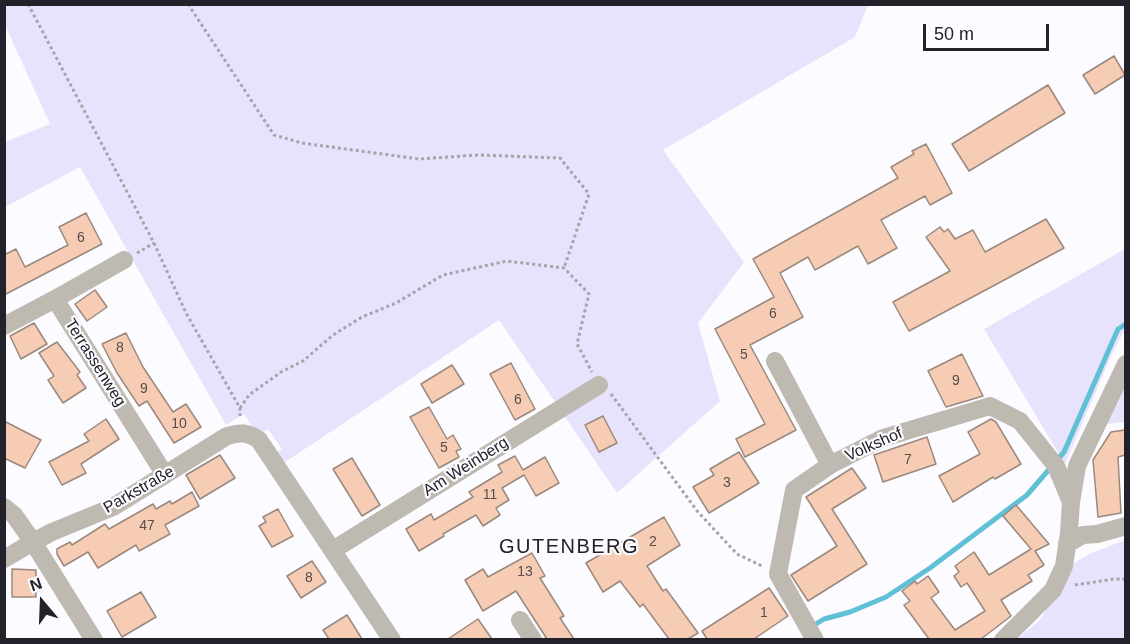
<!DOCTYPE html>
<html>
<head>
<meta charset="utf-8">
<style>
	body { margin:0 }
	#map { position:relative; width:1130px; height:644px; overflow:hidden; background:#fcfbff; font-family:Helvetica,sans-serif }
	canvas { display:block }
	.frame { position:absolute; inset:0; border:6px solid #232129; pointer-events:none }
	.north { position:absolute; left:12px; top:572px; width:60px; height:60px; -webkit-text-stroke:4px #fcfbff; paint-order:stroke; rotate:341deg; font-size:16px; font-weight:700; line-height:24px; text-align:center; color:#232129 }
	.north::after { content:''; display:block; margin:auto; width:21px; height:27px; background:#232129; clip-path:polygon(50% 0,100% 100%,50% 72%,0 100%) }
	.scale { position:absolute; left:923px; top:24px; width:126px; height:27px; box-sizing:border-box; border:3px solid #232129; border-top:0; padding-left:8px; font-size:18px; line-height:21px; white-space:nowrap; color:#232129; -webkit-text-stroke:4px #fcfbff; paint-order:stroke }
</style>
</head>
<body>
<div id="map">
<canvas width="1130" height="644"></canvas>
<div class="frame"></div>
<div class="north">N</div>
<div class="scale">50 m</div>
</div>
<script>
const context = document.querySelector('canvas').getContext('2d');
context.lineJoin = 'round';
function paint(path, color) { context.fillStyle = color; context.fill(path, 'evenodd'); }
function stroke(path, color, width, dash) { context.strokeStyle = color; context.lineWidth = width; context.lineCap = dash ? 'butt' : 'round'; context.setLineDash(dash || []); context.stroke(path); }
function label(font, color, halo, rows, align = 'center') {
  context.font = font + ' Helvetica,sans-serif'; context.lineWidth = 4.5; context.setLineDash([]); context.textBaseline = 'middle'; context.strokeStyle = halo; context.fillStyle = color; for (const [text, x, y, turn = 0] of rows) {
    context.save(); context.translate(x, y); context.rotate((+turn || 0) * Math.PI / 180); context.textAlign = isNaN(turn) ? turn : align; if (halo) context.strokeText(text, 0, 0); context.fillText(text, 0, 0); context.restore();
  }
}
paint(new Path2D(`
	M5,5h863l-13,32 -192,113 81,112 -46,61 22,78 -103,92 -118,-173 -220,146 -7,-10 10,-7 -14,-20 -10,6 -14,-21 -18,11 -146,-258 -75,40v-65l45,-18 -45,-99z
	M1125,249v80l-14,27 -46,108 -81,-135z
	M1125,387v35l-18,2z
	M1125,540v99l-109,1 24,-20 16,-28 10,-24 21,-13z`), '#e8e3fc');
stroke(new Path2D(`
	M816,624l8,-5 26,-7 36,-15 44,-29 97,-73 37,-43 54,-123 8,-5`), '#60c0d6', 5);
const building = new Path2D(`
	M1114,56l11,19 -30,19 -12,-19z
	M1048,85l17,28 -96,58 -17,-27z
	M926,144l26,49 -22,12 -5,-9 -44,24 16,28 -29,16 -10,-18 -43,24 -7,-13 -28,16 23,44 -53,28 46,85 -51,27 -9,-18 29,-15 -50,-95 59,-32 -21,-38 145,-81 -7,-11 23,-13 -2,-3z
	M86,213l16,31 -98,51v-40l12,-6 9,18 43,-22 -9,-18z
	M1046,219l18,29 -155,83 -16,-29 57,-31 -24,-34 14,-10 4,5 4,-3 7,10 18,-9 12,22z
	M95,290l12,17 -20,14 -12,-17z
	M34,323l13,21 -26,15 -11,-23z
	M126,333l17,34 30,45 13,-8 15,23 -27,16 -27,-42 -8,5 -22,-33 -15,-29z
	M57,342l23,30 -3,3 9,13 -23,15 -15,-23 6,-4 -15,-23z
	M962,354l21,42 -37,11 -18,-36z
	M511,363l24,46 -20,11 -25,-46z
	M452,365l12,19 -32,19 -11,-19z
	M429,407l18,32 6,-4 8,14 -5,2 3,6 -20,11 -29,-51z
	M603,416l14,27 -18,9 -14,-27z
	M106,419l13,20 -38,25 5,9 -24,12 -13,-23 40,-21 -5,-7z
	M991,419l5,3 25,42 -26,15 -2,-2 -40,25 -14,-26 41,-22 -12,-22z
	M4,421l37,19 -16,28 -21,-10z
	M1125,430v25l-7,2 3,56 -23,4 -5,-57 18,-28z
	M927,437l9,27 -53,18 -9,-27z
	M739,452l20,31 -50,30 -16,-26 21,-12 -4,-6z
	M220,455l15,23 -35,21 -14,-24z
	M515,456l8,14 22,-13 14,26 -23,13 -12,-21 -22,13 7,12 -13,8 4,7 -17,11 -7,-11 -33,19 1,2 -25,15 -13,-22 25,-15 3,6 39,-23 -4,-5 33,-20 -4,-7z
	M352,458l28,47 -18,11 -29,-47z
	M852,468l14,20 -34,21 35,55 -59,37 -17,-26 46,-29 -31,-49z
	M192,492l7,14 -34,19 5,9 -31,17 -3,-6 -38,23 -10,-16 -24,14 -7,-12v-5l13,-7 2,3 33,-21 4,5 44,-25 3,5 14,-8 2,3z
	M1016,505l33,39 -14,7 9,14 -16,10 4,6 -31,19 10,16 -30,23h-52l-25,-34 6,-4 -8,-10 13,-10 2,3 11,-8 11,16 -8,6 24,32 30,-19 -18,-28 -6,4 -7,-11 5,-4 -4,-6 19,-14 15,23 42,-26 -28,-33z
	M278,509l15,27 -21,11 -13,-21 7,-4 -3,-5z
	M664,517l16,28 -33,21 16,25 3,-2 32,44 -10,6h-19l-26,-35 -3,3 -20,-26 -17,11 -17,-29z
	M532,553l13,23 -5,2 24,38 -4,2 14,21h-27l-31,-48 -33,20 -18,-31 18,-11 5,8z
	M312,561l14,21 -25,16 -14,-22z
	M12,569l24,1v27h-24z
	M769,588l19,28 -34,23h-47l-5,-8z
	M141,592l15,25 -34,20 -15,-26z
	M347,615l15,24h-33l-6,-9z
	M478,619l14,20h-44z`);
paint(building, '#f6cdb4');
stroke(building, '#9a887d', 1.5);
stroke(new Path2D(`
	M28,4l126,239 32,70 54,95v8
	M188,4l86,131 28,8 117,16 59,-4 82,3 29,36 -25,74
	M137,253l17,-10
	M611,394l87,118 39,42 27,13
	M240,408l9,-13 32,-23 22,-11 30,-26 29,-18 34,-14 47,-28 64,-14 57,7 25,26 -12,50 15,28
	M1075,585l39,-6h12`), '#a6a4aa', 3, [3, 3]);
stroke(new Path2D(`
	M55,299l69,-39
	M4,326l51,-27 110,176
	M775,361l55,104
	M4,507l10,8 19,27 -29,17
	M1067,544l16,-9 14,-1 29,-8
	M333,550l266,-165
	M520,620l13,20
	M94,640l-61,-98 19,-10 61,-25 114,-71c13,-4 21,-4 32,4l133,200
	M815,640l-37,-66 16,-84 36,-25 53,-27 107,-32 30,15 36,45 15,36
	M1003,640l50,-50 11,-24 5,-33 2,-31 6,-36 49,-102`), '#beb9b1', 18);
label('14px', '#584c4c', null, [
	["6",81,238],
	["6",773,314],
	["8",120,348],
	["5",744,355],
	["9",956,381],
	["9",144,389],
	["6",518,400],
	["10",179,424],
	["5",444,448],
	["7",908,460],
	["3",727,483],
	["11",490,495],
	["47",147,526],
	["2",653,542],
	["13",525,572],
	["8",309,578],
	["1",764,613]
]);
label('16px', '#232129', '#fcfbff', [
	["Terrassenweg",95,363,58],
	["Volkshof",874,445,-24],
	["Am Weinberg",466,467,-32],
	["Parkstraße",139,490,-30]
]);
context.letterSpacing = '1.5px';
label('20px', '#232129', '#fcfbff', [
	["GUTENBERG",569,547]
]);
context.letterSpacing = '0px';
</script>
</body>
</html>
